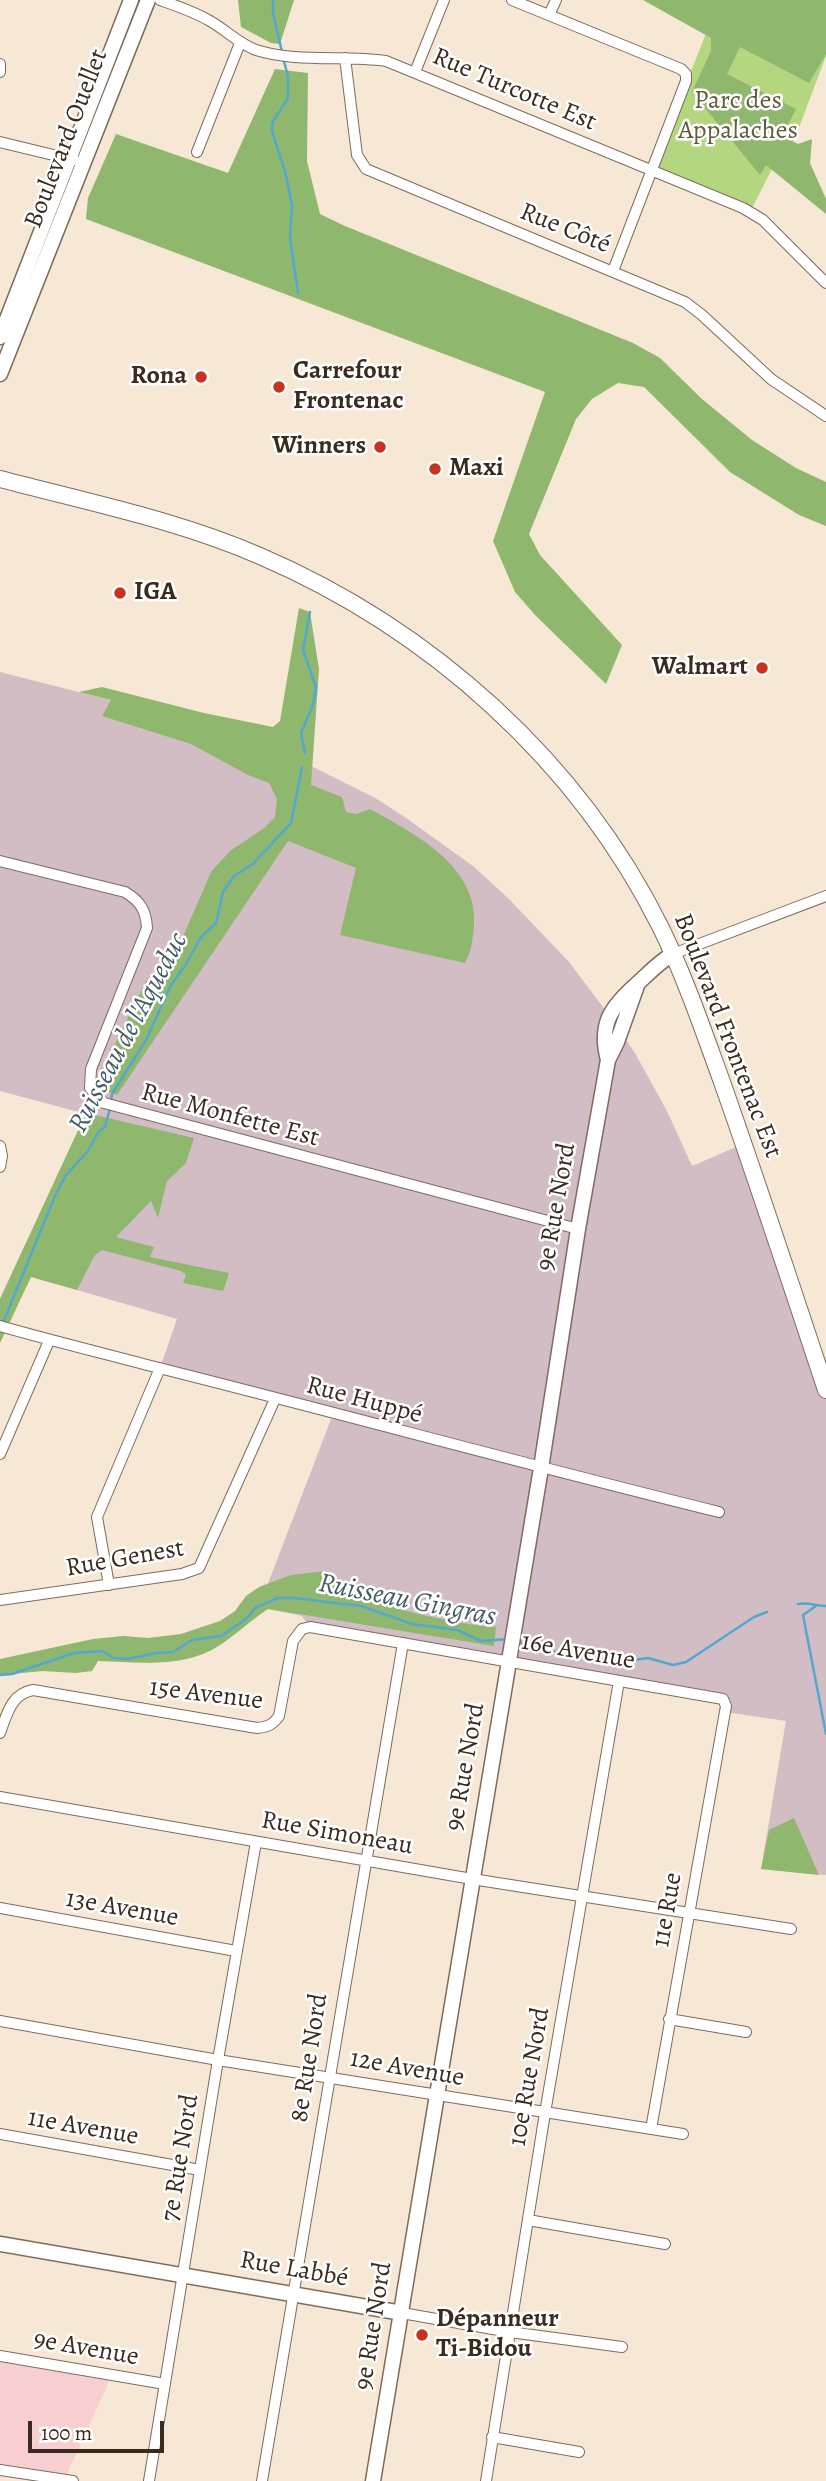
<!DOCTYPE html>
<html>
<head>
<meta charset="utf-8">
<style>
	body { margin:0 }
	#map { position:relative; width:826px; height:2481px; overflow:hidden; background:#f7e8d5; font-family:Alegreya,serif }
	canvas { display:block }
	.scale { position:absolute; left:28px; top:2421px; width:136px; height:32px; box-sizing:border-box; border:4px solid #3b2a1e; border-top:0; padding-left:9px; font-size:21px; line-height:24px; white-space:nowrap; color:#3b2a1e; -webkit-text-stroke:5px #fff; paint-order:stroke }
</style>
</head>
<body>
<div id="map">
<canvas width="826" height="2481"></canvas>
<div class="scale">100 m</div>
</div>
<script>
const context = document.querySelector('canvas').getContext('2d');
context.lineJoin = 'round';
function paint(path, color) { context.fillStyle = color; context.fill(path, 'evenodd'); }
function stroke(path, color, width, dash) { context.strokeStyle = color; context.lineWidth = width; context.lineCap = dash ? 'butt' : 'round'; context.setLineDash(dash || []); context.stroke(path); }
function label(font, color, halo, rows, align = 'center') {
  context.font = font + ' Alegreya,serif'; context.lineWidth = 5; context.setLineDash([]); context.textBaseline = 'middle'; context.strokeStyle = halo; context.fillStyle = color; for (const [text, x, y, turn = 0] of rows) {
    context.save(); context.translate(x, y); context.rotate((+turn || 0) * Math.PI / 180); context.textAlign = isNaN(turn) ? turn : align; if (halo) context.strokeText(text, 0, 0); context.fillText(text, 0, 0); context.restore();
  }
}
paint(new Path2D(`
	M0,2360l111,17 -47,104 -64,-9z`), '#f7cfd0');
paint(new Path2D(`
	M0,672l173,44 122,42 82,41 29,19 67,48 36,33 60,63 40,53 26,38 33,60 24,53 51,-22 83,246v485l-65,-6 25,-148 -61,-9v-10l-415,-75 -8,-11 -43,-9 74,-193 -173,-46 17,-49 -145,-42 -32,22 86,-185 -86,-23z`), '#d2bdc5');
paint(new Path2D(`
	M719,0h107v56l-45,119 -9,-6 -22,43 -98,-41z`), '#b4d67e');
paint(new Path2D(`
	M238,0h56l-14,44 -9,-1 -30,-16z
	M643,0h183v54l-17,29 -69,-36 -13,27 69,35 -14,27 16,8 14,-5 -2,24 16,36v15l-60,-49 -6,10 -68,-83 19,-41v-13z
	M275,69l33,4 -1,88 13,53 25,12 288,117 27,15 42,41 50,41 44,28 30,14v44l-27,-11 -69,-43 -86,-85 -26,-4 -26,16 -16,20 -47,115 11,21 82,90 -16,39 -70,-68 -21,-24 -22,-51 52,-149 -459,-173 2,-21 28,-64 112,39z
	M299,608l11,4 9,57 -8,116 31,12 4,15 10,2 14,-5c45,25 109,57 104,118 -2,14 -2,24 -9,36l-125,-28 16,-67 -68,-27 -171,254 -8,-3 -10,-9v-6l47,-96 27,-27 12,-22 26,-60 19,-21 33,-22 12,-12 2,-18 -8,-16 -21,-8 -57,-31 -89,-28 9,-16 -32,-8 23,-5 102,26 69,14 7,-6z
	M86,1113l108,25 -8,25 -19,18 -9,37 -7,-17 -35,36 38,10 -4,10 79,16 -6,18 -40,-8 3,-8 -5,-4 -79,-21 -7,5 -18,35 -46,-13 -31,66v-44z
	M327,1571c14,7 11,10 20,18 19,16 123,38 149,38l-2,19 -226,-37c-17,11 -31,25 -48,36 -36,24 -81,17 -122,16l-6,10 -16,2 -33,-2 -43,4v-16l93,-20 31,-3 24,2 33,-4 39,-13 15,-10 11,-15 13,-9 32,-12z
	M794,1818l25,57 -58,-6 8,-39z`), '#8fb76d');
stroke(new Path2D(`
	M273,0v13l9,39
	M283,58l5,18v22l-16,25v8l14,44 6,31 -2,32 8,55
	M305,753l-4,-20 12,-28 3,-18 -13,-37 7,-38
	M111,1101l1,-7 34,-54 25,-55 15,-21 15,-27 15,-14 7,-31 11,-16 19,-12 38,-41 11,-56
	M2,1325l53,-129 11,-21 21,-23 12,-21 6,-4 5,-19
	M798,1604c10,-2 18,2 28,2
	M816,1606l-13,9 23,119
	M519,1642l44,12 64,7 21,-3 25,7 13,-3 68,-45 13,-5
	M0,1675l12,-1 62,-21 28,-2 12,7 14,1 28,-6 17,-1 19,-12 29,-4 25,-17 9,-11 23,-10h16l67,8 51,18 45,6 24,11 28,-2`), '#52a8ce', 2.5);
const street = new Path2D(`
	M160,0c17,6 35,12 50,21 16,9 29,23 46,29 42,13 87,5 130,11l357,147 20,12 63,63
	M512,0l169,69 5,5v7l-73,190
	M549,15l7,-15
	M345,58l12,97 9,14 319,133 17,13 69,64 55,37
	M0,64v8
	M415,72l29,-72
	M0,142l74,18
	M197,152l43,-109
	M0,861l125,31c15,9 21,18 22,36l-56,141 -1,19 14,15 474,126
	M673,954l153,-58
	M0,1146l2,10 -2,11
	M0,1326c53,15 106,28 159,42 187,47 373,98 560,144
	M0,1454l49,-113
	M109,1585l-12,-68 63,-149
	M0,1600l182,-26 17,-6 76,-169
	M0,1733c7,-19 11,-39 33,-43l224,38c10,-1 16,-3 22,-12l14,-75 9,-12 8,-2 413,72 3,7 -75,423
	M0,1797l472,82 319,50
	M0,1908l236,43
	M669,2019l77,13
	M0,2021l218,39 465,74
	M0,2134l200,36
	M528,2220l137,24
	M402,2313l108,19 112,15
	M0,2356l165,28
	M492,2437l87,15
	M0,2470l73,11
	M149,2481l69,-421 38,-218
	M262,2481l141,-838
	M486,2481l59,-368 74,-432`);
const secondary = new Path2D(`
	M0,337l131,-337
	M0,374l148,-374
	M608,1060c-10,-37 4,-54 30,-77 12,-11 21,-21 35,-29
	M0,2244l402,69
	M373,2481l168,-1013 37,-239 30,-169 9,-18 21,-59`);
const primary = new Path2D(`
	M0,479c87,23 177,41 260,77 170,73 318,205 401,372 24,49 42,102 61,154 36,102 70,205 104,308`);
stroke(street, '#7d6c5e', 12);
stroke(secondary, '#7d6c5e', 17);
stroke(primary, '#7d6c5e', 18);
stroke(street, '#fff', 10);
stroke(secondary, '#fff', 14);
stroke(primary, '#fff', 16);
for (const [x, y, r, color] of [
	[201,377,7,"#c8321e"],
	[279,387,7,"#c8321e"],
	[380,447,7,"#c8321e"],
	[435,469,7,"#c8321e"],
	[120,593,7,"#c8321e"],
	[762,668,7,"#c8321e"],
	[422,2335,7,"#c8321e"]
]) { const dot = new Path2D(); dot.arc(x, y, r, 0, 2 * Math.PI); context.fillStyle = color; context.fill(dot); stroke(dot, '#fff', 2.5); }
label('26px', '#3b2a1e', '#fff', [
	["Rue Turcotte Est",514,90,23],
	["Boulevard Ouellet",67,139,-69],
	["Rue Côté",565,229,22],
	["Boulevard Frontenac Est",727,1036,69],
	["Rue Monfette Est",230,1116,15],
	["9e Rue Nord",557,1207,-80],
	["Rue Huppé",364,1401,15],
	["Rue Genest",125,1559,-10],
	["16e Avenue",578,1652,10],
	["15e Avenue",206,1695,7],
	["9e Rue Nord",466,1767,-80],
	["Rue Simoneau",337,1834,10],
	["13e Avenue",122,1909,10],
	["11e Rue",668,1910,-80],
	["8e Rue Nord",310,2058,-81],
	["12e Avenue",407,2069,10],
	["10e Rue Nord",530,2077,-80],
	["11e Avenue",83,2128,10],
	["7e Rue Nord",181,2158,-81],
	["Rue Labbé",294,2270,10],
	["9e Rue Nord",374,2326,-81],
	["9e Avenue",86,2349,10]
]);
label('26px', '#5f5e3b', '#fff', [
	["Parc des",738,102],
	["Appalaches",738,132]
]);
label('bold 26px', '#3b2a1e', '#fff', [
	["Carrefour",293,372],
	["Frontenac",293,402],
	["Rona",187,377,"right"],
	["Winners",366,447,"right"],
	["Maxi",449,469],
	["IGA",134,593],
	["Walmart",748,668,"right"],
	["Dépanneur",436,2320],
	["Ti-Bidou",436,2350]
], 'left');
label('italic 28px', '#445c64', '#fff', [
	["Ruisseau de l'Aqueduc",129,1033,-62],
	["Ruisseau Gingras",407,1601,11]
]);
</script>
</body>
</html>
